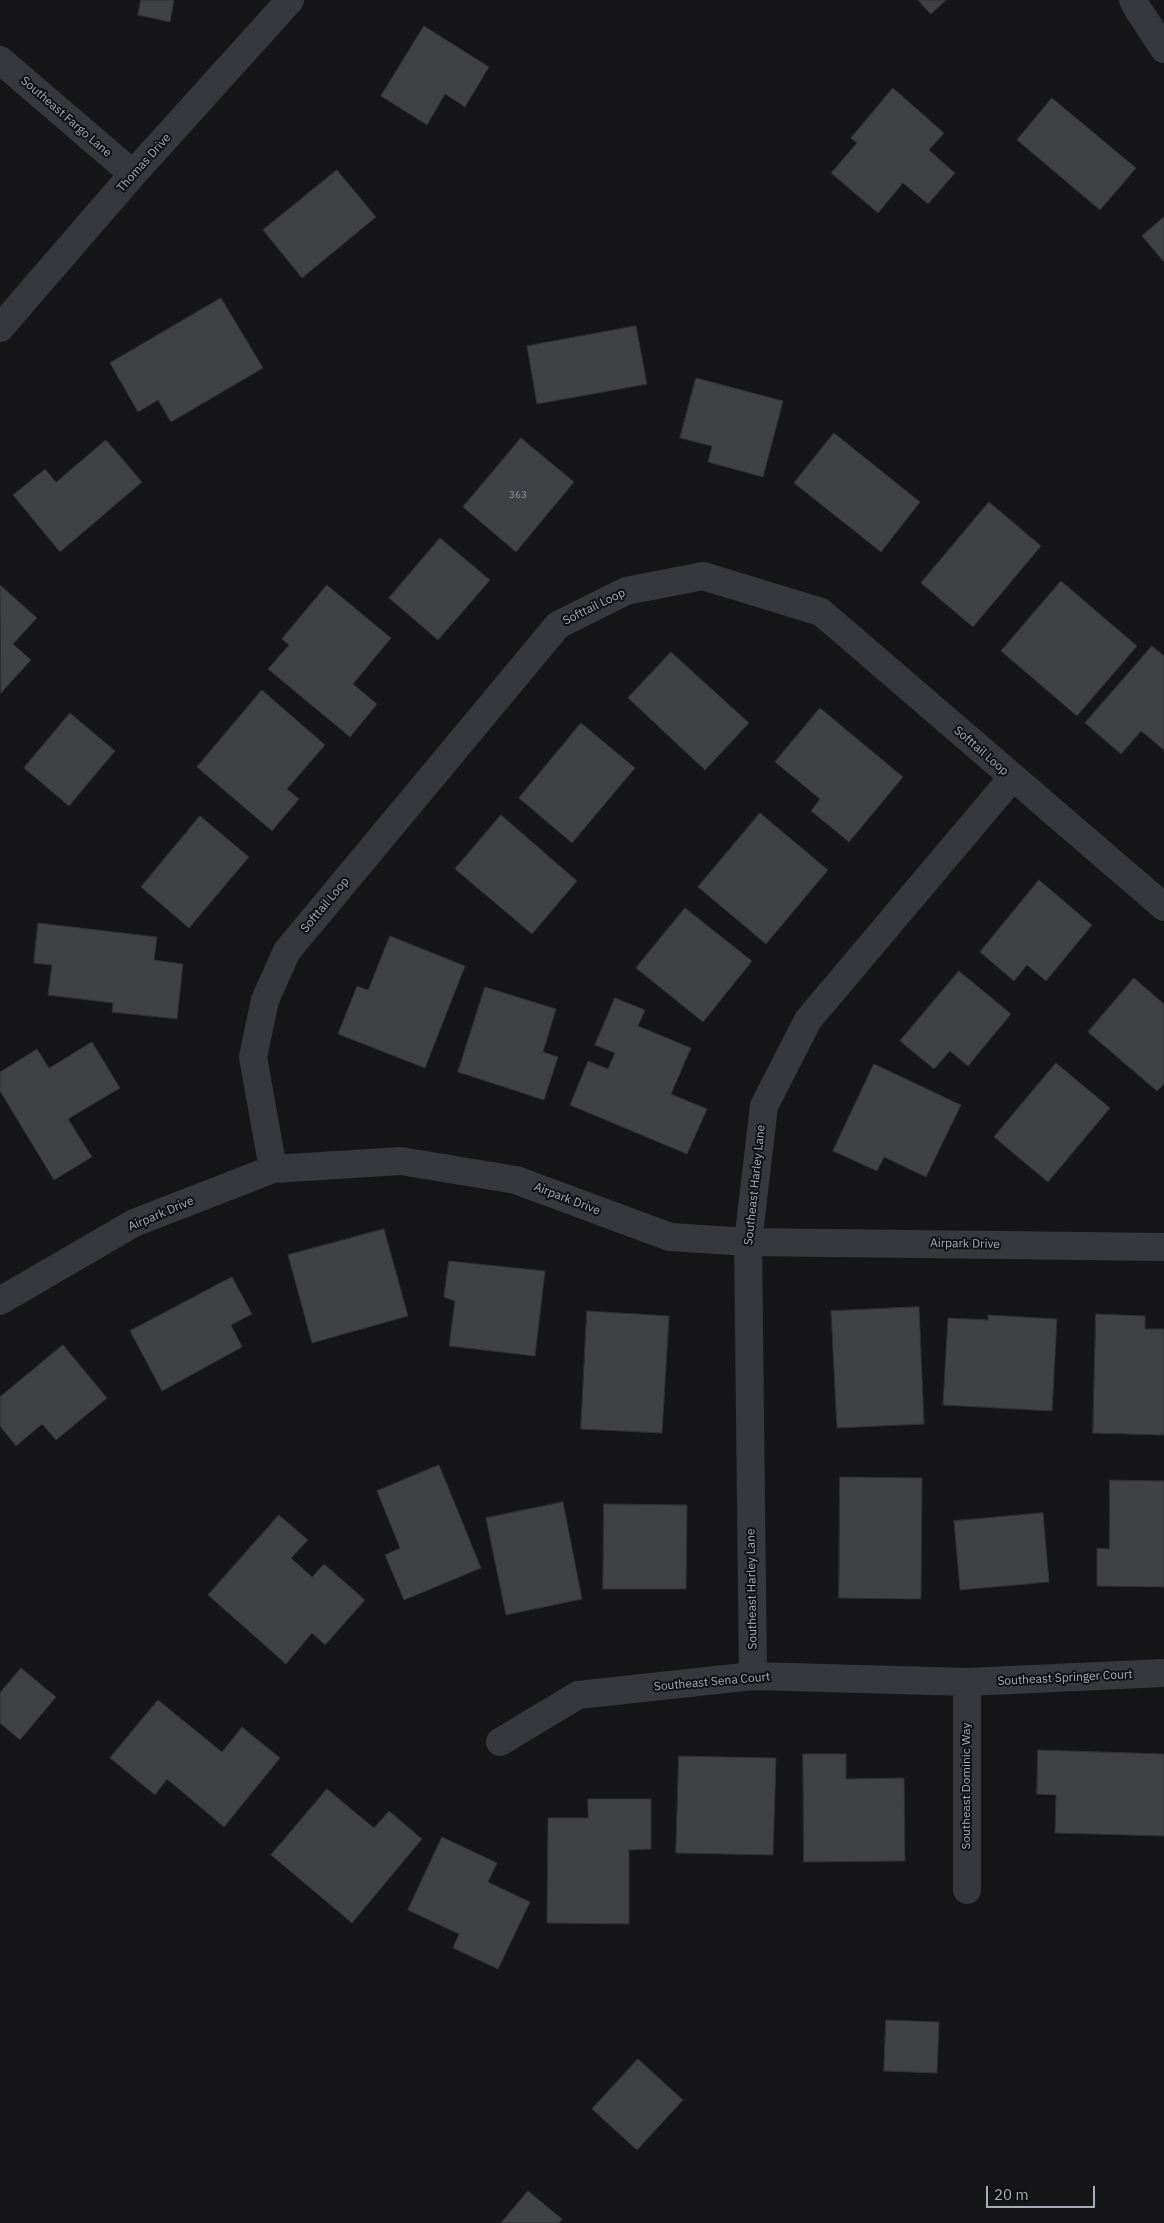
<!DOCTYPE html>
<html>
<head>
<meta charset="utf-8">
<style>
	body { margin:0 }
	#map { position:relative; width:1164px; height:2223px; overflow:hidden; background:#161618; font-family:"IBM Plex Sans",sans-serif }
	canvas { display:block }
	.scale { position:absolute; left:986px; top:2186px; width:109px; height:22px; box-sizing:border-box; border:2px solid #a8adb8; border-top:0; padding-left:6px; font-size:15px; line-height:18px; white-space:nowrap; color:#a8adb8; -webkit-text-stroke:4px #111113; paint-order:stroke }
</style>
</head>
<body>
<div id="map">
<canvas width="1164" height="2223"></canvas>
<div class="scale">20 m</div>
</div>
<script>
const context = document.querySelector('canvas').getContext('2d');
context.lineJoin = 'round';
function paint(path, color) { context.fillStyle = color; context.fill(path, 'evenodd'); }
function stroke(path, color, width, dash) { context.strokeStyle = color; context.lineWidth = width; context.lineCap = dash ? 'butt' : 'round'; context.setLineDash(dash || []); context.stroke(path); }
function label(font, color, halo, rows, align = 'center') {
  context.font = font + ' "IBM Plex Sans",sans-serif'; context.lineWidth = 4; context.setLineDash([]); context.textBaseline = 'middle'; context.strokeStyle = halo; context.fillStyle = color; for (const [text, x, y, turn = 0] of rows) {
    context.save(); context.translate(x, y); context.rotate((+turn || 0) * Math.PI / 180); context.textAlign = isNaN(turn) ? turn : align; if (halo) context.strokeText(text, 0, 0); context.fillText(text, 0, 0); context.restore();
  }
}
const building = new Path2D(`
	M141,0h33l-4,22 -32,-7z
	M918,0h28l-15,14z
	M424,26l65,41 -24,40 -20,-13 -18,31 -46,-29z
	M893,88l51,45 -15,17 26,23 -27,31 -25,-21 -25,30 -47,-40 26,-30 -6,-5z
	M1052,98l84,70 -36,42 -83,-70z
	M337,170l39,47 -74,61 -39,-48z
	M1164,217v45l-22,-26z
	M221,298l42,70 -92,54 -13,-22 -20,12 -28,-49z
	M636,326l11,58 -110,20 -10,-58z
	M696,378l87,23 -20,76 -55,-15 4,-16 -32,-8z
	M834,433l86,69 -39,50 -87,-69z
	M521,438l53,44 -58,70 -53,-45z
	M106,440l36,42 -82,70 -47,-57 32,-26 11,13z
	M989,502l52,44 -68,81 -52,-44z
	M440,538l50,42 -52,60 -49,-42z
	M1061,581l76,65 -60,70 -76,-65z
	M0,585l37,33 -24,26 18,16 -30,33z
	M327,585l64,53 -38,46 24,20 -27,33 -82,-68 21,-24 -7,-6z
	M1152,646l12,10v94l-23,-19 -20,23 -36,-31z
	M671,652l78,71 -44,47 -77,-72z
	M262,690l63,55 -38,44 12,10 -27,32 -75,-64z
	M820,708l83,69 -54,65 -38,-31 9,-12 -45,-37z
	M70,713l45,38 -46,55 -45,-38z
	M581,723l54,45 -63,75 -53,-45z
	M760,813l68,57 -62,74 -68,-57z
	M501,815l76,66 -45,53 -77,-65z
	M200,816l49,41 -60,71 -48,-41z
	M1039,880l53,45 -46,56 -19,-16 -13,16 -34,-29z
	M685,908l67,53 -49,61 -67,-54z
	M38,923l119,14 -3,23 29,4 -6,55 -65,-7 1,-9 -65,-8 4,-30 -18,-2z
	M390,936l75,30 -40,102 -87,-34 19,-48 11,4z
	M959,971l52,43 -43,52 -18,-15 -16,18 -34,-28z
	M1134,978l30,26v80l-7,7 -69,-59z
	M485,987l71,22 -13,43 15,5 -14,43 -86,-28z
	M615,998l30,12 -7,16 53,22 -20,46 36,15 -20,45 -117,-49 18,-44 20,8 7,-16 -20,-8z
	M92,1042l28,46 -52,31 24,38 -38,23 -54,-89v-19l37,-23 12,19z
	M1056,1063l54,45 -62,74 -54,-45z
	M874,1064l87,41 -35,72 -42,-20 -7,14 -44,-20z
	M384,1229l24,87 -96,27 -24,-88z
	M449,1261l96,10 -10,85 -86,-10 6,-45 -11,-4z
	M232,1277l20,37 -21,11 11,22 -80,44 -32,-60z
	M919,1307l5,117 -87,4 -6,-117z
	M587,1311l82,5 -7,117 -81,-4z
	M1096,1314l49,2v13h19v106l-71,-2z
	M988,1315l69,4 -5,92 -109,-6 5,-87 40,2z
	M63,1345l44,53 -51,42 -14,-16 -26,22 -16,-20v-29z
	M439,1465l42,103 -77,32 -19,-45 15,-7 -23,-57z
	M840,1477l82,1 -1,121 -82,-1z
	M1110,1480l54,1v106l-67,-1v-38l12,1z
	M563,1502l19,97 -76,16 -20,-97z
	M604,1504l83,1 -1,84h-83z
	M1043,1513l6,69 -89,8 -6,-69z
	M279,1515l29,25 -17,18 21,19 12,-13 41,36 -40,45 -13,-12 -26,31 -78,-69z
	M21,1668l35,29 -36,43 -20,-17v-30z
	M158,1700l64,52 20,-25 38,31 -56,69 -57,-48 -12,16 -45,-37z
	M1038,1750l126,4v82l-109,-3 1,-38 -19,-1z
	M803,1754h43v25l58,-1 1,83 -101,1z
	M679,1756l97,2 -3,97 -97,-2z
	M327,1789l47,39 15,-17 33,28 -70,84 -81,-68z
	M588,1799h63v50l-22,1v74l-82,-1 1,-105h40z
	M442,1837l55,26 -9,19 42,20 -32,67 -45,-21 6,-14 -51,-24z
	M886,2020l53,2 -2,51 -53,-2z
	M638,2059l45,41 -46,50 -45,-41z
	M528,2191l34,28 -3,4h-58z`);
paint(building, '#404145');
stroke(building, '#303034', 1);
stroke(new Path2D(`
	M1133,0l6,11 25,38
	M0,60l133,114
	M0,328l133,-154 157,-174
	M273,1169l-20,-112 12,-57 22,-49 271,-326 68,-34 77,-15 118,36 343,295
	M0,1301l134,-78 139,-54 128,-8 115,19 154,57 78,5 416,5
	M753,1676l-5,-434 16,-136 44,-86 204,-242
	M967,1682v208
	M500,1742l78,-47 175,-19 214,6 197,-9`), '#37383d', 28);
label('10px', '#8e929b', null, [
	["363",518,495]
]);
label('12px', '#a8adb8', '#111113', [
	["Southeast Fargo Lane",66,117,41],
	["Thomas Drive",144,163,-48],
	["Softtail Loop",594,607,-26],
	["Softtail Loop",981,751,41],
	["Softtail Loop",325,905,-50],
	["Southeast Harley Lane",755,1185,-84],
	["Airpark Drive",567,1199,21],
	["Airpark Drive",161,1214,-23],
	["Airpark Drive",965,1244,1],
	["Southeast Harley Lane",752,1589,-91],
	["Southeast Springer Court",1065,1678,-3],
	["Southeast Sena Court",712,1682,-5],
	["Southeast Dominic Way",967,1786,-90]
]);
</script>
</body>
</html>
